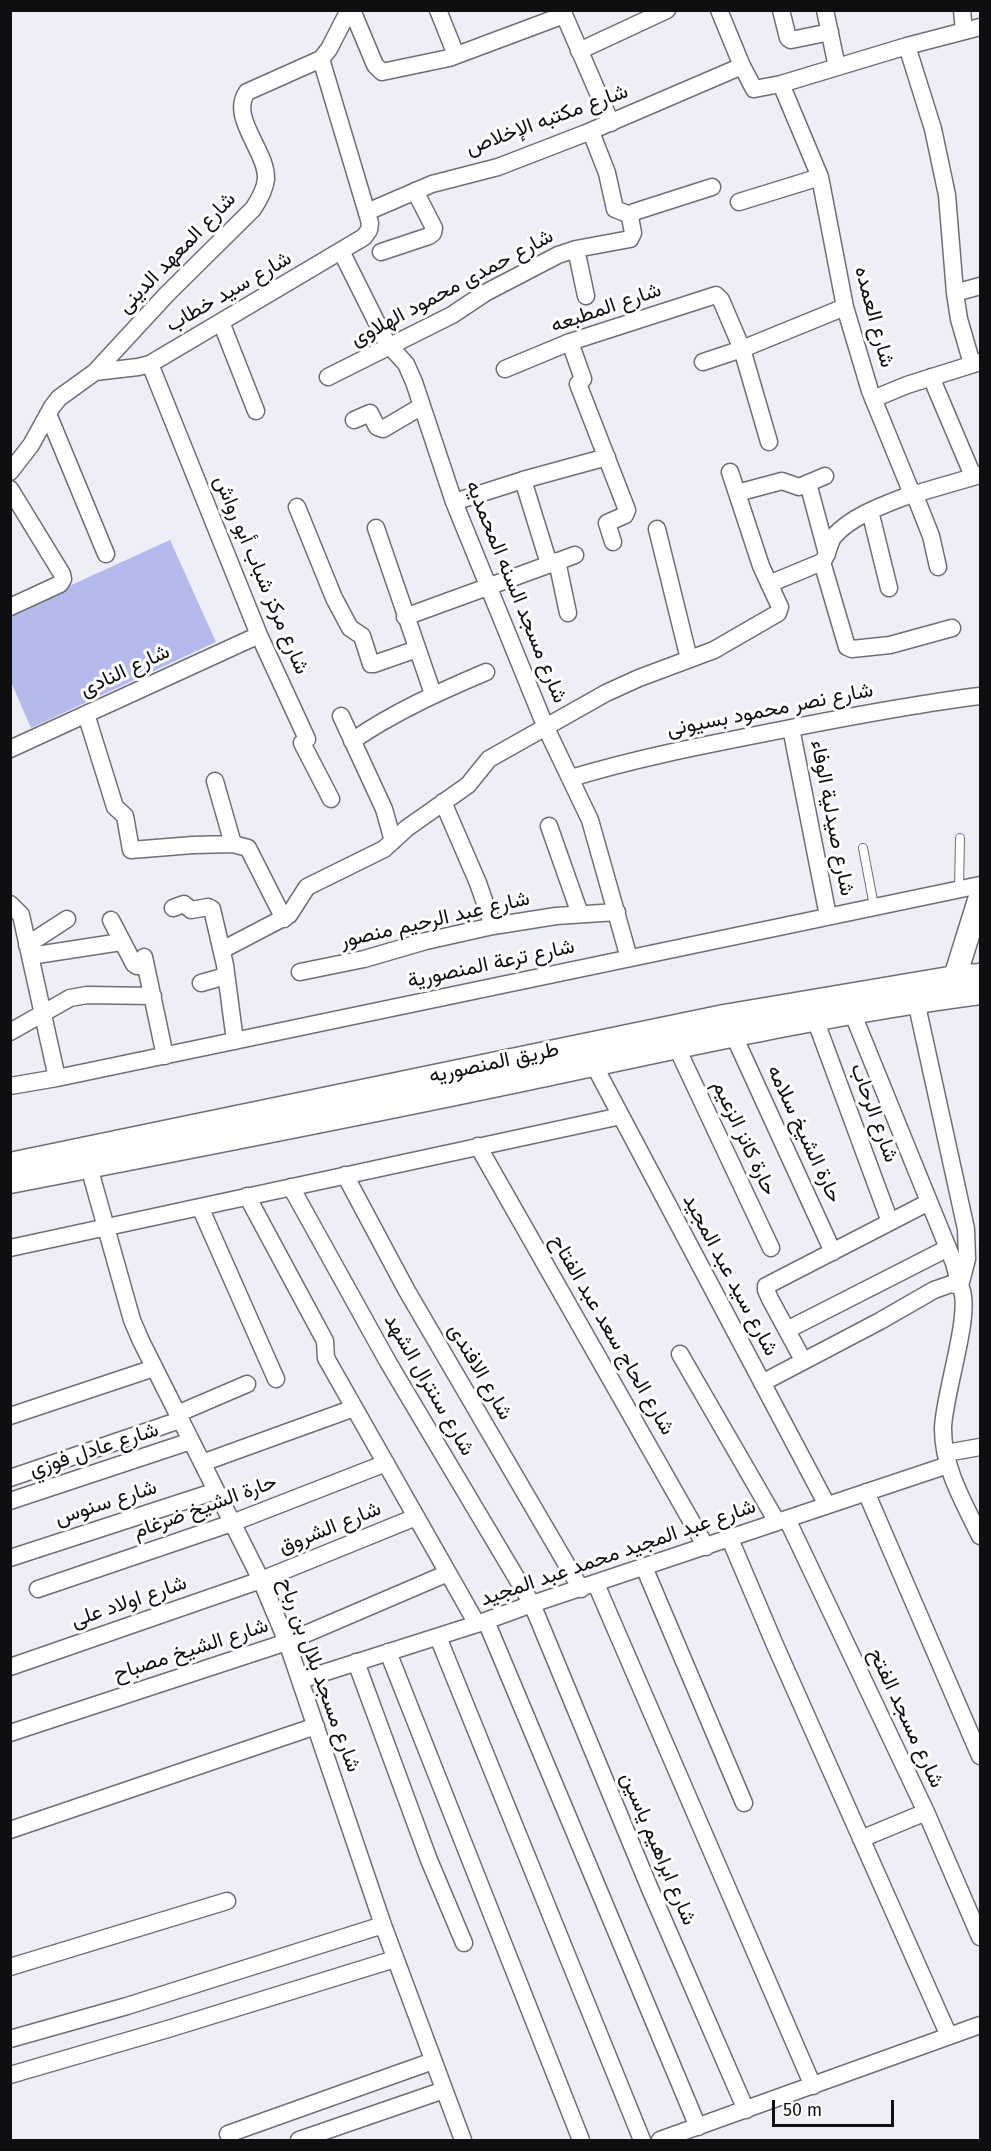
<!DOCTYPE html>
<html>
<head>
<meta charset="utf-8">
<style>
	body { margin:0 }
	#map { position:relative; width:991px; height:2151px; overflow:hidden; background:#edeef6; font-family:"Fira Sans",sans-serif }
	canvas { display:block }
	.frame { position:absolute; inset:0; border:12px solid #0f0f12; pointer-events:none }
	.scale { position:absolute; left:772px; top:2100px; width:122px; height:27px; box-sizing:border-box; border:3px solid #0f0f12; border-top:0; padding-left:8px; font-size:18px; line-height:21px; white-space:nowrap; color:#0f0f12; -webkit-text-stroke:4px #fff; paint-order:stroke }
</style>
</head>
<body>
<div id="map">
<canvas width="991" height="2151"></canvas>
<div class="frame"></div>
<div class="scale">50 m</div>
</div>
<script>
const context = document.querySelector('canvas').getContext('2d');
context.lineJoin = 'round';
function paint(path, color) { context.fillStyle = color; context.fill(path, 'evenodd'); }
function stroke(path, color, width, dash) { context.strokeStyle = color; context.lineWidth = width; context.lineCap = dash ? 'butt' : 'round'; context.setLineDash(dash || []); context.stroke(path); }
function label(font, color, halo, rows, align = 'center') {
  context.font = font + ' "Fira Sans",Vazirmatn,sans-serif'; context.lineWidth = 6; context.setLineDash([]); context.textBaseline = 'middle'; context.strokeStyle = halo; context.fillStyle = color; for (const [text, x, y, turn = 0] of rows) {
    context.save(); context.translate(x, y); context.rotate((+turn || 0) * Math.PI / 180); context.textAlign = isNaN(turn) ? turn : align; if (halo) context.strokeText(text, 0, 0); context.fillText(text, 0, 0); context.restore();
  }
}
paint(new Path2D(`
	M170,540l46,102 -185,86 -20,-46 -1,-69z`), '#b5baec');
const lane = new Path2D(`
	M863,848l11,58
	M959,889l1,-51`);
const street = new Path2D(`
	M352,10l23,55 7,7 67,-14 115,-43
	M438,10l18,45
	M562,10l49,113
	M719,10l23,56 12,23 27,-5 126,-38 73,-19
	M781,10l7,28 3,2 39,-8
	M825,10l12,57
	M962,10l2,21
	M907,46l26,83 14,66 8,98 4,26 13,45
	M579,51l88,-41
	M781,84l39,93 25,130 25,84 40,98 4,4h4l62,-18
	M591,132l16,41 8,36 15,6
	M739,202l81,-25
	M367,212l65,-28 66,-17 88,-34 156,-67
	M576,249l10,47
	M341,251l46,92 19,21 8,18 40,120 92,226 44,92 39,138
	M381,252l48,-16 4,-3 1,-5 -19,-37
	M955,293l25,-7
	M221,322l35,89
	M570,342l13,37 -5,5 49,126 -2,5 -18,8 6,19
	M703,362l39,-13 103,-42
	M150,364l109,271 48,104 -5,4 29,56
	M505,369l65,-27 146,-47 5,5 21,49 27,93
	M95,372l43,-5 12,-3 214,-127 5,-7 1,-7 -49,-164
	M328,377l124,-62 33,-22 73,-38 18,-6 54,-10 3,-6 -3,-16 4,-5 78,-25
	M931,377l42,99
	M873,399l34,-14 73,-23
	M48,414l58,140
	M354,420l16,-7 7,14 6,2 39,-23
	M10,472l21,-27 21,-38 7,-9 36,-26 72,-78 86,-85c6,-9 12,-19 13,-30 1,-28 -37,-62 -19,-87l74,-33 8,-10 20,-39
	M523,480l26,84
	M808,483l19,71
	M10,489l52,85 1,5 -3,5 -50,23
	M737,493l45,-12 17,6 26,-11
	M454,502l69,-22 84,-23
	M297,507l37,91 16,30 12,8 9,28h3l43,-15
	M870,511l19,77
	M376,528l57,166
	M657,529l32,130
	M557,561l11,52
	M822,562l25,85 5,2 38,-4 62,-17
	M769,584l53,-22c7,-8 6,-18 12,-26 20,-22 53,-32 80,-43l17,43 7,31
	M405,617l170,-62
	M86,714l29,93 10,9 6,34 62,-5 40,-1
	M341,716l43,93 9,32
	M791,728l37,188
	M352,741c42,-29 87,-49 134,-69
	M10,749l249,-114
	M571,778c69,-21 139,-34 210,-48 66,-13 133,-26 199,-34
	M215,781l18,63 15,4 36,71
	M443,802l35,81 15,43
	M549,826l31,88
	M10,904l11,11 36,163
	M173,908l11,-4 7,6 17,-3 4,2 13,56 10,76
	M111,920l23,44 3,2h9
	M27,945l40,-26
	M222,950l67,-35 18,-28 77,-38 23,-21 61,-43 21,-26 117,-66 33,-15 75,-28 64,-37 2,-6 -19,-41 -31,-94
	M30,956l91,-14
	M144,957l21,99
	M300,972l64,-13 62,-18 67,-15 63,-10 61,-4
	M201,983l25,-7
	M916,1001l50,228 1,30 -6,23
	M852,1012l102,251 6,23
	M815,1019l75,203
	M10,1032l60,-34 17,-3 66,1
	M734,1036l99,216
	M677,1048l94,200
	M594,1065l233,440
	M10,1086l47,-8 923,-193
	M478,1146l228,401
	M89,1167l43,153 9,21 120,239 26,62 96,283 80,215
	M345,1175l62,116 174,298
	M291,1187l97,175 144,242 118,285 96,221
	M247,1196l78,145 1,17 151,266
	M200,1207l76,172
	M10,1248l611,-132
	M787,1330l161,-82
	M680,1354l97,168
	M803,1360l-33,-61 -4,-9v-4l163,-84
	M762,1383l118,-62 54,-31 17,-6 9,2c14,23 -17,110 -17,143 0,39 21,74 37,107
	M177,1414l70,-30
	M10,1416l144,-48
	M946,1453l34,-6
	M202,1463l152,-55
	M10,1478l170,-58
	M866,1492l114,264
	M10,1501l181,-60
	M787,1519l139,293 54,125
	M730,1539l45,106 174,391
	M10,1558l206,-67
	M644,1567l100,236
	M596,1584l217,502
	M38,1589l194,-66 154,-60
	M486,1621l212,506
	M438,1637l204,503
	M388,1652l193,488
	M356,1662l73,198 35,83
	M10,1667l251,-87 155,-63
	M301,1680l176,-56 55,-20 416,-139
	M10,1733l277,-91 161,-69
	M10,1830l306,-104
	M861,1839l65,-27
	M10,1967l217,-66
	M10,2039l117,-33 256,-81
	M10,2075l158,-46 227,-70
	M228,2134l205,-73
	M299,2140l145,-50
	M660,2140l320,-115`);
const secondary = new Path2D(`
	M955,977l25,-80
	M10,1164l714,-148 231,-39 25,-2
	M10,1182c171,-33 342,-66 512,-102 152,-32 304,-67 458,-87`);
stroke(lane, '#6e6f76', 10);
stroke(street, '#6e6f76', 19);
stroke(secondary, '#6e6f76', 25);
stroke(lane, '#fff', 8);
stroke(street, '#fff', 16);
stroke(secondary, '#fff', 22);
label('21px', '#0f0f12', '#fff', [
	["شارع مكتبه الإخلاص",547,120,-20],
	["شارع المعهد الدينى",177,253,-46],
	["شارع حمدى محمود الهلاوى",452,288,-28],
	["شارع سيد خطاب",229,292,-30],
	["شارع المطبعه",606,308,-19],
	["شارع العمده",874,317,75],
	["شارع مركز شباب أبو رواش",261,575,67],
	["شارع مسجد السنه المحمديه",516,592,68],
	["شارع النادى",125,671,-25],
	["شارع نصر محمود بسيونى",770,710,-11],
	["شارع صيدلية الوفاء",832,818,79],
	["شارع عبد الرحيم منصور",435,920,-13],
	["شارع ترعة المنصورية",491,964,-12],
	["طريق المنصوريه",494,1063,-12],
	["شارع الرحاب",874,1113,70],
	["حارة الشيخ سلامه",804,1134,65],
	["حارة كانز الزعيم",744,1138,65],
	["شارع سيد عبد المجيد",730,1275,62],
	["شارع الحاج سعد عبد الفتاح",612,1335,60],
	["شارع الافندى",480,1372,60],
	["شارع سنترال الشهد",429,1385,60],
	["شارع عادل فوزي",94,1450,-18],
	["شارع سنوس",106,1503,-18],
	["حارة الشيخ ضرغام",205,1507,-20],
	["شارع الشروق",330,1528,-22],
	["شارع عبد المجيد محمد عبد المجيد",618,1553,-19],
	["شارع اولاد على",129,1602,-19],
	["شارع الشيخ مصباح",191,1650,-18],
	["شارع مسجد بلال بن رباح",319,1675,70],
	["شارع مسجد الفتح",906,1718,65],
	["شارع ابراهيم ياسين",658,1849,67]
]);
</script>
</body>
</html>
